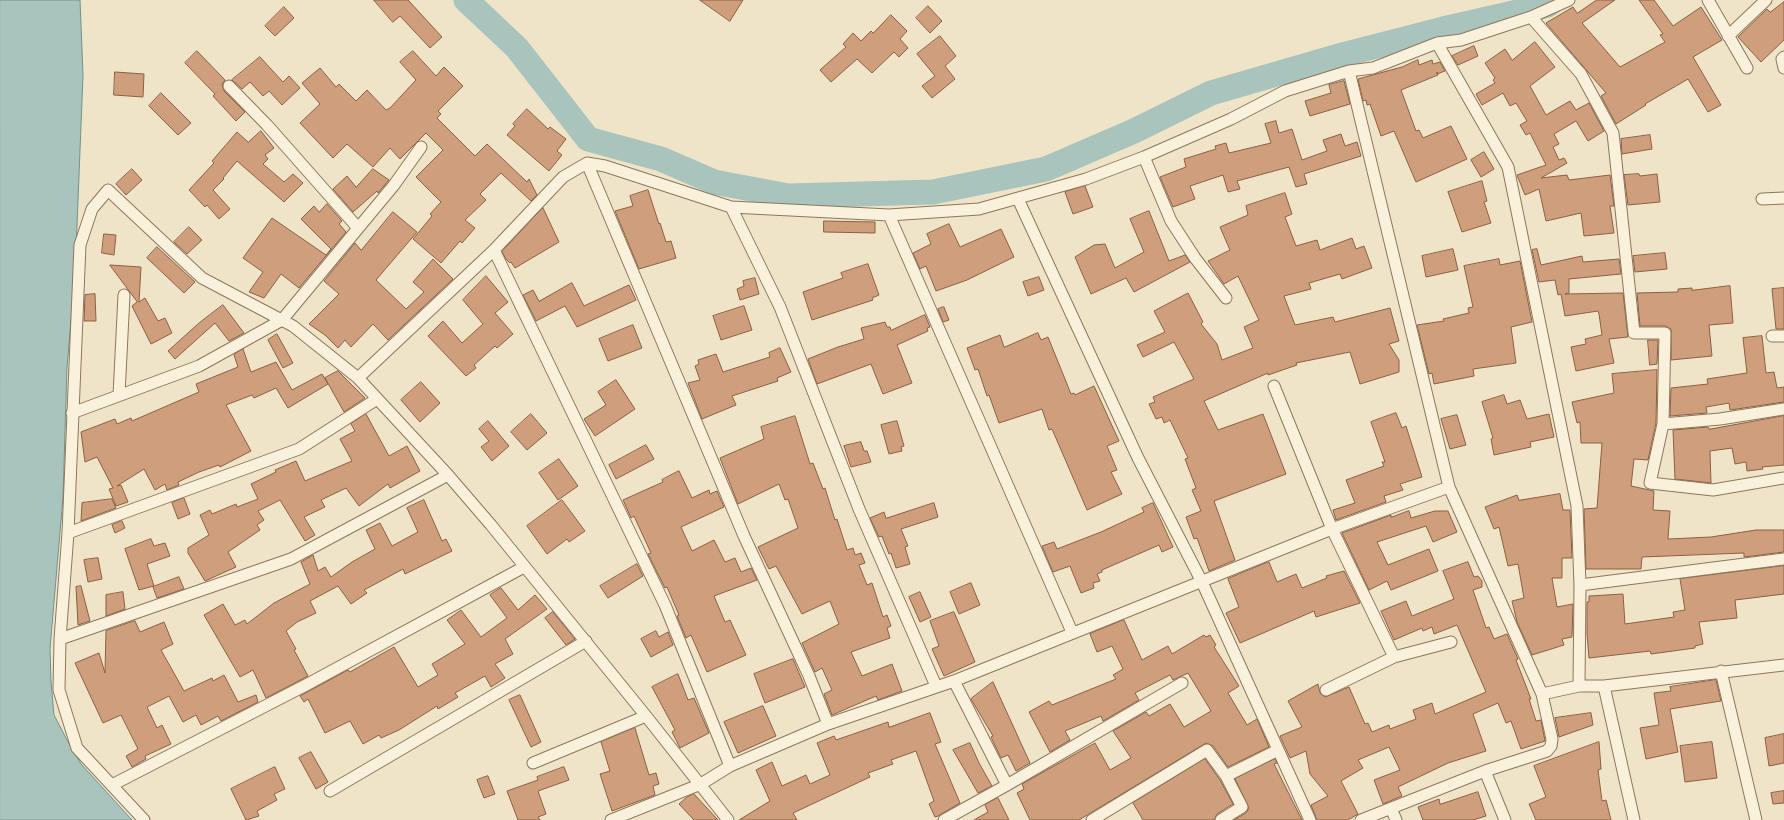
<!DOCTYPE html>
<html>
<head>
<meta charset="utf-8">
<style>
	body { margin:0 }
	canvas { display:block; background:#f0e4c8 }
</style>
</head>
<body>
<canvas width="1784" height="820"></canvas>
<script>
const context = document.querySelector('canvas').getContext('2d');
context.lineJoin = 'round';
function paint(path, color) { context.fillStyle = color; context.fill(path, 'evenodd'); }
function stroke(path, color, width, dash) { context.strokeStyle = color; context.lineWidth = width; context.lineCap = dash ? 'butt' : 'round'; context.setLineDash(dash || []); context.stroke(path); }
const water = new Path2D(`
	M0,0h80l3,75 -8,201 -8,91 -4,130 -13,152 1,32 3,34 13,25 14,24 51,56h-132z`);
paint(water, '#a9c4bc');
stroke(water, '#6f938a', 1);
stroke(new Path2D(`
	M466,0l51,48 71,91 73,20 53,23 74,14 145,-4 113,-23 88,-38 77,-38 131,-38 101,-26 105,-24 6,-5`), '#a9c4bc', 25);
const building = new Path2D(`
	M374,0h34l34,37 -12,11 -30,-32 -7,6z
	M700,0h43l-13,21z
	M1597,0h18l-33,23 38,44 45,-25 -5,-7 3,-1 -24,-34h15l19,26 28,-19 21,33 -29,17 28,48 -13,7 -20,-33 -43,25 1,1 -30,19 -15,-28 5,-3 -60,-70 27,-16 4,6z
	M1784,2v38l-23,22 -23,-25 29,-28 3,3z
	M928,6l14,15 -12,12 -14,-15z
	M284,7l10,11 -19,18 -10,-10z
	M891,15l16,16 -7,8 8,9 -9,9 -5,-5 -22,21 -15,-14 -26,23 -11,-12 26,-23 -3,-3 10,-11 8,8 10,-10 2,2z
	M940,36l16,20 -11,10 10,13 -23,19 -10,-12 13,-10 -18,-22z
	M1535,42l20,25 -25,19 16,29 24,-14 6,9 13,-7 15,28 -16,10 -12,-20 -22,13 5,10 -6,3 6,13 5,-2 3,5 -26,15 26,-3 2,5 41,-5 4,31h-4l4,27 -30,3 -3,-23 -35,8 -7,-32 -14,6 -8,-20 29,-10 -16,-32 -4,2 -6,-10 7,-4 -11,-18 -6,3 -7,-13 -21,12 -6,-11 19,-11 -2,-3 2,-2 -10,-15 20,-14 7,11z
	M1474,46l4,10 -20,9 -6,-9z
	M197,51l28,29 -3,4 2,7 21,21 -9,9 -23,-25 2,-2 -30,-31z
	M413,51l23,25 8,-9 19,19 -25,25 3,3 -4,4 38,38 12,-12 40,38 2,-3 8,16 -6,6 -30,-28 -21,21 6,6 -21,20 10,8 -13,15 -2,-2 -19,22 -28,-24 19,-23 -2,-2 11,-12 -25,-25 27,-27 -17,-17 -26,26 -10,-11 -17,19 -26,-23 -14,14 -33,-35 20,-19 -18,-21 18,-15 16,19 3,-3 17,17 11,-11 19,20 4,-2 26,-28 -16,-18z
	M260,57l23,25 6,-6 11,12 -18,17 -13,-14 -6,5 -13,-14 -8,7 -10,-9z
	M1418,60l1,5 13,-5 1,4 7,-2 5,9 -8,3v-2l1,3 -37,15 15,41 3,-1 4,8 28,-12 16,33 -51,23 -22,-51 -13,5 -11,-32 -3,1 -1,-5 -3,1 -5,-22 44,-12z
	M115,72l29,2 -1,23 -29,-2z
	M1344,81l6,23 -40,12 -5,-15 26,-8 -2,-8z
	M161,93l30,30 -13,12 -29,-29z
	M527,109l21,20 2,-2 16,12 -9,12 5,4 -13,16 -42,-36 8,-9 -2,-2z
	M1276,121l3,12 13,-4 10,31 25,-9 -4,-11 18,-6 4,12 12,-4 4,14 -57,18 3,10 -11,3 -7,-20 -52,14 3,8 -12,3 -5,-17 -33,11 5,13 -22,8 -13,-30 26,-10 -2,-8 32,-10 -1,-3 11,-3 3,10 42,-10 -6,-19z
	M261,131l13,17 -9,7 3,4 -5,5 21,18 9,-8 10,9 -19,19 -47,-41 -14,17 1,1 -11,11 17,19 -11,10 -12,-14 -2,2 -16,-17 25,-27 -2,-2 25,-29 11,10z
	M1650,135l2,14 -30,5 -1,-15z
	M1484,152l10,17 -13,8 -10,-17z
	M132,169l10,11 -16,15 -10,-11z
	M373,169l16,11 -11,13 -1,-2 -24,21 -20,-23 14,-13 9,11z
	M1639,174l1,2 17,-2 3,28 -32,3 -4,-30z
	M1482,181l5,20 -3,1 7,21 -29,9 -14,-40z
	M1085,186l8,21 -20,7 -8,-22z
	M648,190l11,34 1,-1 6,19 5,-1 5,17 -37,11 -24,-58 18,-5 -3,-10z
	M1285,193l7,21 -7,3 11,29 21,-6 3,10 32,-12 4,11 8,-3 8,22 -30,11 -2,-5 -31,9 2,6 -27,7 11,29 38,-8 2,5 55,-14 9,33 -10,3 10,16v12l-39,12 -10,-32 -54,11 1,2 -29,10v-2l-64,28 14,29 45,-16 23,60 -72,27 21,59 -26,11 -12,-33 -3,1 -8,-22 15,-6 -9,-21 4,-2 -11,-29 3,-1 -18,-38 -6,3 -2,-6 -6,2 -7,-15 6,-2 -2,-5 41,-18 -20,-37 -31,15 -6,-12 28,-13 -11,-21 34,-18 15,29 -2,2 16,20 5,16 31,-12 -9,-21 15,-7 -21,-44 -14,8 -16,-23 22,-11 -10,-23 28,-12 -2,-9z
	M327,204l15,17 -3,3 7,8 -47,56 -18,-14 -17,24 -15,-6 14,-20 -20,-14 29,-40 54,37 5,-6 -30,-30 13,-13 5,6z
	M543,208l16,34 -44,26 -4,-6 -1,1 -4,-4 -4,-7z
	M1149,211l20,50 16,-6 5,7 -56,30 -8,-14 -35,16 -16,-37 19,-12 11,-1 10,24 29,-16 -14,-33z
	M393,212l24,20 -41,48 30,29 18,-17 -11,-10 20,-23 20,20 -65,61 -15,-16 -22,23 -6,-7 -7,8 -13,-13 -16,-11 30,-30 -15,-13 31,-38 6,7z
	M824,221l51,1v11l-51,-1z
	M949,224l11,23 41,-18 13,28 -47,23 -31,11 -10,-25 -6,3 -7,-16 18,-9 -4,-10z
	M189,227l13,13 -15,14 -13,-12z
	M104,234l12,1 -2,20 -12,-2z
	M157,247l38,35 -11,11 -37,-35z
	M1453,249l5,21 -32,7 -4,-21z
	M1537,249l4,16 41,-9 1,6 36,-3 2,15 -52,5v14l-4,1 58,-1 5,44 -19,2 5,24 -38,8 -5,-24 15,-3 -1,-5 17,-4 -3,-21 -1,-3 -33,5 -4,-22 -3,1 -3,-15 -16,2 -7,-32z
	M1665,253l2,16 -32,3 -2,-16z
	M1499,259l1,6 20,-4 12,61 -21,5 5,36 -43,6 1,7 -40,8 -2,-11 -3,1 -12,-49 27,-4 -1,-2 26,-6 -1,-5 5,-1 -9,-41z
	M868,264l11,31 -7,3 1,2 -61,20 -9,-28 40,-14 -2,-5z
	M110,265l31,2 -2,35 6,-4 13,23 7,-3 7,15 -21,11 -19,-38 5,-4z
	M486,276l22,26 -13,11 18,21 -16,14 -2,-2 -21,19 2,3 -10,8 -38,-40 15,-15 19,22 21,-19 -20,-24z
	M1039,277l5,13 -16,6 -5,-14z
	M755,278l4,16 -19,6 -3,-11 7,-3 -1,-5z
	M572,283l12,23 45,-21 7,15 -59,27 -12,-21 -29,15 -13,-26 10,-5 6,11z
	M1730,286l3,37 -24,2 3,31 -41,4v-31l-6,-3h-25l-3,-33 41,-1v-3l14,-1v2z
	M1784,288v41h-8l-4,-40z
	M95,294l1,27h-12l1,-26z
	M223,305l21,28 -15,8 -14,-18 -40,36 -7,-8 31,-28z
	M744,306l8,24 -31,10 -8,-24z
	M944,307l5,13 -6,2 -5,-13z
	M925,315l5,12 -3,1 1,3 -31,14 15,38 -29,11 -12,-30 -54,20 -9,-25 30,-12 26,-8 -3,-11 24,-6 2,5h3l1,3z
	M633,325l9,23 -34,13 -9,-22z
	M1038,333l3,7 7,-3 23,57 3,-1 1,2 19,-9 25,55 -12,5 10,24 -6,2 11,22 -35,16 -35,-81 -3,1 -7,-21 -43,14 -10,-28 -2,1 -9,-27 -3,1 -8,-22 33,-13 4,12z
	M277,334l16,29 -10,5 -15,-28z
	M1762,336l4,37 8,-1 3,16 7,-1v15l-54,8 -1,-7 -23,4 1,6 -37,3 1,-28 37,-4 -1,-5 40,-6 -4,-35z
	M1648,340h10l-1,24 -7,1z
	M780,348l11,24 -14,6 1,3 -46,15 4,9 -34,14 -14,-36 12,-3 -5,-14 4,-2 -1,-4 18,-6 7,18 47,-15 -1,-4z
	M243,349l8,23 25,-10 16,28 30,-16 6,10 -40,24 -12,-20 -22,10 -2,-3 -26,10 25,46 -31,16 -1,-2 -20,7 -21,10 1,3 -12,5 -2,-6 -10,6 -11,-21 -27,17 4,-1 7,17 -12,4 -7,-17 4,-1 -16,-31 -12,5 -4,-30 34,-13 2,5 14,-6 1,3 67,-29 -3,-8 42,-17 -4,-12z
	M1657,370l-1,53 -8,37 -14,-1 -3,27 23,5 -1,19 17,1 -2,28 43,-2 45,-7h28v22l-40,5v-4l-102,4 -1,12h-55l-2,-60 13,-1 5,-65h-21l-1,-21 -3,1 -5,-21 42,-9 -2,-19z
	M338,371l27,27 -21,14 -19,-34z
	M616,380l19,29 -40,27 -11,-17 22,-14 -8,-13z
	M421,382l19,21 -20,19 -19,-22z
	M1504,395l3,9 13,-4 7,19 22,-5 5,23 -24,5 1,5 -37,8 -3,-16 2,-1 -11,-36z
	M1396,413l6,15 4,-2 16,51 -22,7 3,6 -19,6 2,6 -50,18 -3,-10 22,-7 -9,-23 38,-14 -2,-4h3l-14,-40z
	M366,414l23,42 18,-10 13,25 -30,17 -2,-4 -29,22 -13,-18 -25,12 4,7 -21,10 11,18 -10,6 -25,-41 -22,11 6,9 -7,5 3,5 -32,22 8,15 -31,14 -17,-28v-5l21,-13 -9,-20 10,-5 2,4 24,-10 1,3 21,-8 -7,-15 25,-12 -1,-2 21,-9 9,20 47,-20 -12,-22 15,-8 -4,-7z
	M531,414l16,19 -20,17 -16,-18z
	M1457,415l9,30 -16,4 -9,-30z
	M795,416l15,48 3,-1 10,26 2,-1 10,32 2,-1 10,31 6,-2 2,7 6,-2 4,10 -6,2 8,20 5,-2 11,34 4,-2 4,11 -4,2 3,10 -39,14 11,24 30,-12 10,27 -24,9 -2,-4 -44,19 -8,-21 8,-4 -10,-22 -7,4 -13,-29 37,-19 -9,-23 -28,13 -26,-48 -7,3 -11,-22 40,-19 -10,-29 -3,1 -6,-16 -41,20 -18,-46 44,-19 -3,-12z
	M1784,416v49l-22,2 1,2 -16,2 -1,-9 -11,2 -3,-16 -22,3 1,32 -36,-4 -2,-49 35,-3 1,2z
	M488,421l21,25 -17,15 -11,-14 8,-6 -10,-12z
	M897,421l7,25 -3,1 1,4 -13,3 -8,-29z
	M861,442l3,9h3l4,11 -20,5 -7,-21z
	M646,445l8,14 -38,20 -7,-14z
	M559,459l19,27 -20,14 -19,-27z
	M679,471l13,27 17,-8 1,4 7,-3 7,16 -43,20 11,24 22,-11 11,22 10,-4 6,14 10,-4 6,12 -43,16 11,26 5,-2 16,35 -39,17 -16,-37 -5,3 -9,-22 2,-1 -12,-28 -2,1 -17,-34 3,-1 -17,-37 -3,2 -8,-18 40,-18 -1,-2z
	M1560,494l3,16h7l2,48h-10v20h-10l5,29 16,-3 -1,33 -10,2 2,6 -32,10 -15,-33 -5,-21 12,-3 -6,-34 -10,2 -9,-39 -5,2 -9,-22 32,-12 2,5z
	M184,498l6,16 -12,5 -6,-16z
	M112,499l4,9 -35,13 1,-18z
	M424,500l18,41 4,-2 6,12 -47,23 -2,-5 -39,21 3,3 -16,11 -13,-18 -28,15 6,12 -19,9 -11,9 10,18 -2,1 14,26 -42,22 -13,-28 -13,7 -36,-62 19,-11 12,21 10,-5 2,4 27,-21 36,-19 -9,-22 12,-7 5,16 7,-4 6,10 21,-15 23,-13 -9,-19 14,-7 12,23 26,-14 -11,-24z
	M562,500l23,31 -16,11 -2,-3 -20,15 -20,-28z
	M934,503l4,14 -37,12 7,17 -3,1 5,17 -14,4 -5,-15 -2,1 -7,-18 -3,1 -9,-19 14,-6 2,6z
	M1153,503l20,44 -11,5 -3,-7 -57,25v2l-5,2 3,7 -7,2 1,5 -13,5 -11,-27 -17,6 -11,-26 12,-4 3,7 44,-17 43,-20 -2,-4z
	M1409,511l2,7 24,-7h13l9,21 -24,10 -7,-16 -49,16 11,23 41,-16 9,22 -47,19 -4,-9 -18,9 -27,-57 49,-18v2z
	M122,521l3,7 -10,5 -3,-8z
	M151,539l3,7 11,-3 5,13 -23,8 7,22 -15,4 -14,-41z
	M98,558l4,21 -14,3 -4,-22z
	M1269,562l8,20 19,-8 6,14 25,-10 -1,-2 18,-5 16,32 -44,14 -2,-6 -74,32 -14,-30 13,-6 -11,-28z
	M1468,562l6,15 4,-1 4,5v6l-9,3 13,38 3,-1 5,12 13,-5 11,25 -2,1 15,39h-2l7,22 5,-1 4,21 -24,8 -10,-28 -5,2 -8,-20 -25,11 13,37 -38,12 -50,24 4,9 -19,8 -9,-24 26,-10 -11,-23 -31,13 5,8 -22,13 17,33 -10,6h-31l-6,-15 17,-9 -18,-22 -4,-23 -16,7 -10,-22 22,-9 -14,-26 30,-17 2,9 5,4 24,-10 16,37 3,-1 4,9 17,-7 1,4 26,-10 -3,-9 19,-7 3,11 51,-22 -29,-67 -23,9 -2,-7 -9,4 -1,-3 -28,12 -13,-29 25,-10 6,15 42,-17 -11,-28z
	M637,564l6,12 -35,22 -8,-12z
	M1784,566v28l-49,6 2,18 -38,4 4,22 -8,2v2l-44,6 -1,-3 -61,7 -2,-24v-32h2v-6l34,-2 2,30 49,-7 -1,-5 12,-2 -5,-31z
	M179,577l5,12 -27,9 -4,-11z
	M971,583l9,22 -21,9 -9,-22z
	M81,586l9,35 -12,4 -2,-38z
	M501,588l17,22 17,-15 12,14 -42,30 8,15 -18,10 10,14 -14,9 -6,-11 -30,17 3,4 -20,12 -1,-3 -38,24 -18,8 -2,-3 -16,9 -13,-23 -25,12 -17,-34 -4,3 -4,-6 48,-26 2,2 44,-25 24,40 20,-12 -6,-11 33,-20 -18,-24 14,-10 20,27 26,-19 -17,-23z
	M123,592l2,17 -19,7v-21z
	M920,592l11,25 -11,5 -11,-25z
	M553,612l22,27 -9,6 -21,-27z
	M954,612l21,50 -31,14 -12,-27 7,-3 -9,-25z
	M1124,620l18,40 26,-14 4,8 32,-19 2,2 4,-2 6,10 -2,2 25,39 -11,7 19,32 10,-6 12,28 -41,20 -15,-21 -7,-3 -127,77h-49l-13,-27 7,-4 -2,-5 73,-41 15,27 21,-12 -18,-27 33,-19 3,4 21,-12 14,23 27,-16 -23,-38 -15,7 -3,-5 -35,18 4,7 -36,21 -2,-5 -36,15 5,9 -20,12 -21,-40 20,-11 3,4 64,-26 -3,-4 10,-6 -11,-23 -15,6 -7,-18z
	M135,621l5,11 24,-10 9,22 -12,6 23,41 28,-13 1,3 11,-6 14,27 18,-7 2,7 -37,19 -3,-5 -17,9 -5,-10 -13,7 -14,-26 -22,11 10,21 5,-3 9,19 -26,12 1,3 -14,8 -6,-11 12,-7 -17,-34 -18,8 -28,-60 24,-10 6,20 1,-42z
	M656,631l3,6 9,-5 5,13 -22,12 -10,-18z
	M793,659l12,28 -40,16 -11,-29z
	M678,674l10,26 6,-2 15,35 -29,15 -8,-16 3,-2 -23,-43z
	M1716,680l5,21 -51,8 8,43 -32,7 -6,-31 19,-3 -5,-32 17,-2 -1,-4z
	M993,682l37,81 -14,8 -8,-16 -7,3 -10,-21 2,-1 -22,-37z
	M520,695l21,47 -10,5 -22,-47z
	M763,706l13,30 -38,17 -14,-31z
	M930,713l11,29 -6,2 25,59 -22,13 -3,1 -6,-13 5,-3 -18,-50 -25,9 2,4 -25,9 2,4 -77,36 4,7h-58l31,-19 -14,-31 16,-8 10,24 24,-11 4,9 20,-9 -13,-32 17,-7 2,4 52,-18 1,5z
	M1591,713l2,12 -34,12 -4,-19z
	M635,728l14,47 7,-2 3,11 -6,2 2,9 -43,16 -12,-37 10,-3 -9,-29z
	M1784,734v29l-15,3 -4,-28z
	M1599,742l2,27 -3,1 4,31 4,-1 5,20h-75l-7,-16 17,-7 -12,-31z
	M1712,742l5,36 -32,4 -5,-36z
	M970,743l9,20 13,23 -14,7 -25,-43z
	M311,752l17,30 -12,7 -17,-31z
	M1205,759l15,21 13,24 -16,10 -3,6h-71l-10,-17z
	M1275,759l2,4 -3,1 28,56h-68l12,-7 3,-5 -14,-29z
	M275,767l10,22 -11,5 3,6 -20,11 2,5 -13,4 -15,-31z
	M564,767l5,13 -31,11 8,23 -8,3 2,3h-22l-11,-29 31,-11 -1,-3z
	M488,776l7,18 -11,4 -7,-18z
	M1784,791v12l-11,1 -2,-11z
	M1478,792l8,24 -13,4h-50l-5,-13 21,-8 1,5z
	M694,794l24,26h-24l-15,-16 8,-7z
	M998,798l11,22h-35l14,-8 -3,-7z`);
paint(building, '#cf9f7d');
stroke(building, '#8d5f41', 1);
const street = new Path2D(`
	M1708,0l39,68
	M1531,17l50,57 32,59 21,200h31l-2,91 -13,59 63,7 71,-12
	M1728,36l38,-36
	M1437,43l71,124 69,339 3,79 -1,101
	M1784,57l-2,2 2,9
	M1349,71l100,416 93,207 10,45 -1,7 -4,5 -62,20 -124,49
	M229,86l38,39 91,103
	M1144,157l27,64 24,37 31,40
	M587,163l157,373 65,140 19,48
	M1018,199l120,259 64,124 108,238
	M1762,199l22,-1
	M731,207l49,100 79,202 77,177
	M889,215l183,417
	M494,250l171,355 65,161
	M1772,336h12
	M358,378l136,-128 69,-73 24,-14 18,3 126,41 158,8 90,-6 107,-30 58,-22 87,-38 54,-28 64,-20 24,-3 64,-25 24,-3 70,-23 38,-17
	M1274,386l58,143 62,128
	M119,395l5,-100
	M72,413l127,-47 83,-46 112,-135 27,-38
	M1663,424l57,-5 64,-10
	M68,533l231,-84 78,-50
	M1580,585l204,-26
	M60,639l231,-80 157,-84
	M1721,671l35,149
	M954,681l53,104
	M1604,686l30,134
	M1326,690l68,-33 57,-15
	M1542,694l37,-8h25l180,-21
	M533,763l113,-47
	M1485,771l20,49
	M1226,776l52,-26
	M112,785l194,-100 218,-118
	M330,791l256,-150
	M1391,808l5,12
	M144,820l-67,-72 -18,-58 1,-51 8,-106 12,-288 12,-36 16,-19 94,88 91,48 65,52 90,97 43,50 155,191 82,104
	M611,820l90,-36 29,-18 98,-42 126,-43 378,-152 117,-42
	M944,820l63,-35 175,-102
	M1092,820l115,-70 19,26 16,31 -21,13`);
stroke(street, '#8d765c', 13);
stroke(street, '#faf1dc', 11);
</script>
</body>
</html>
